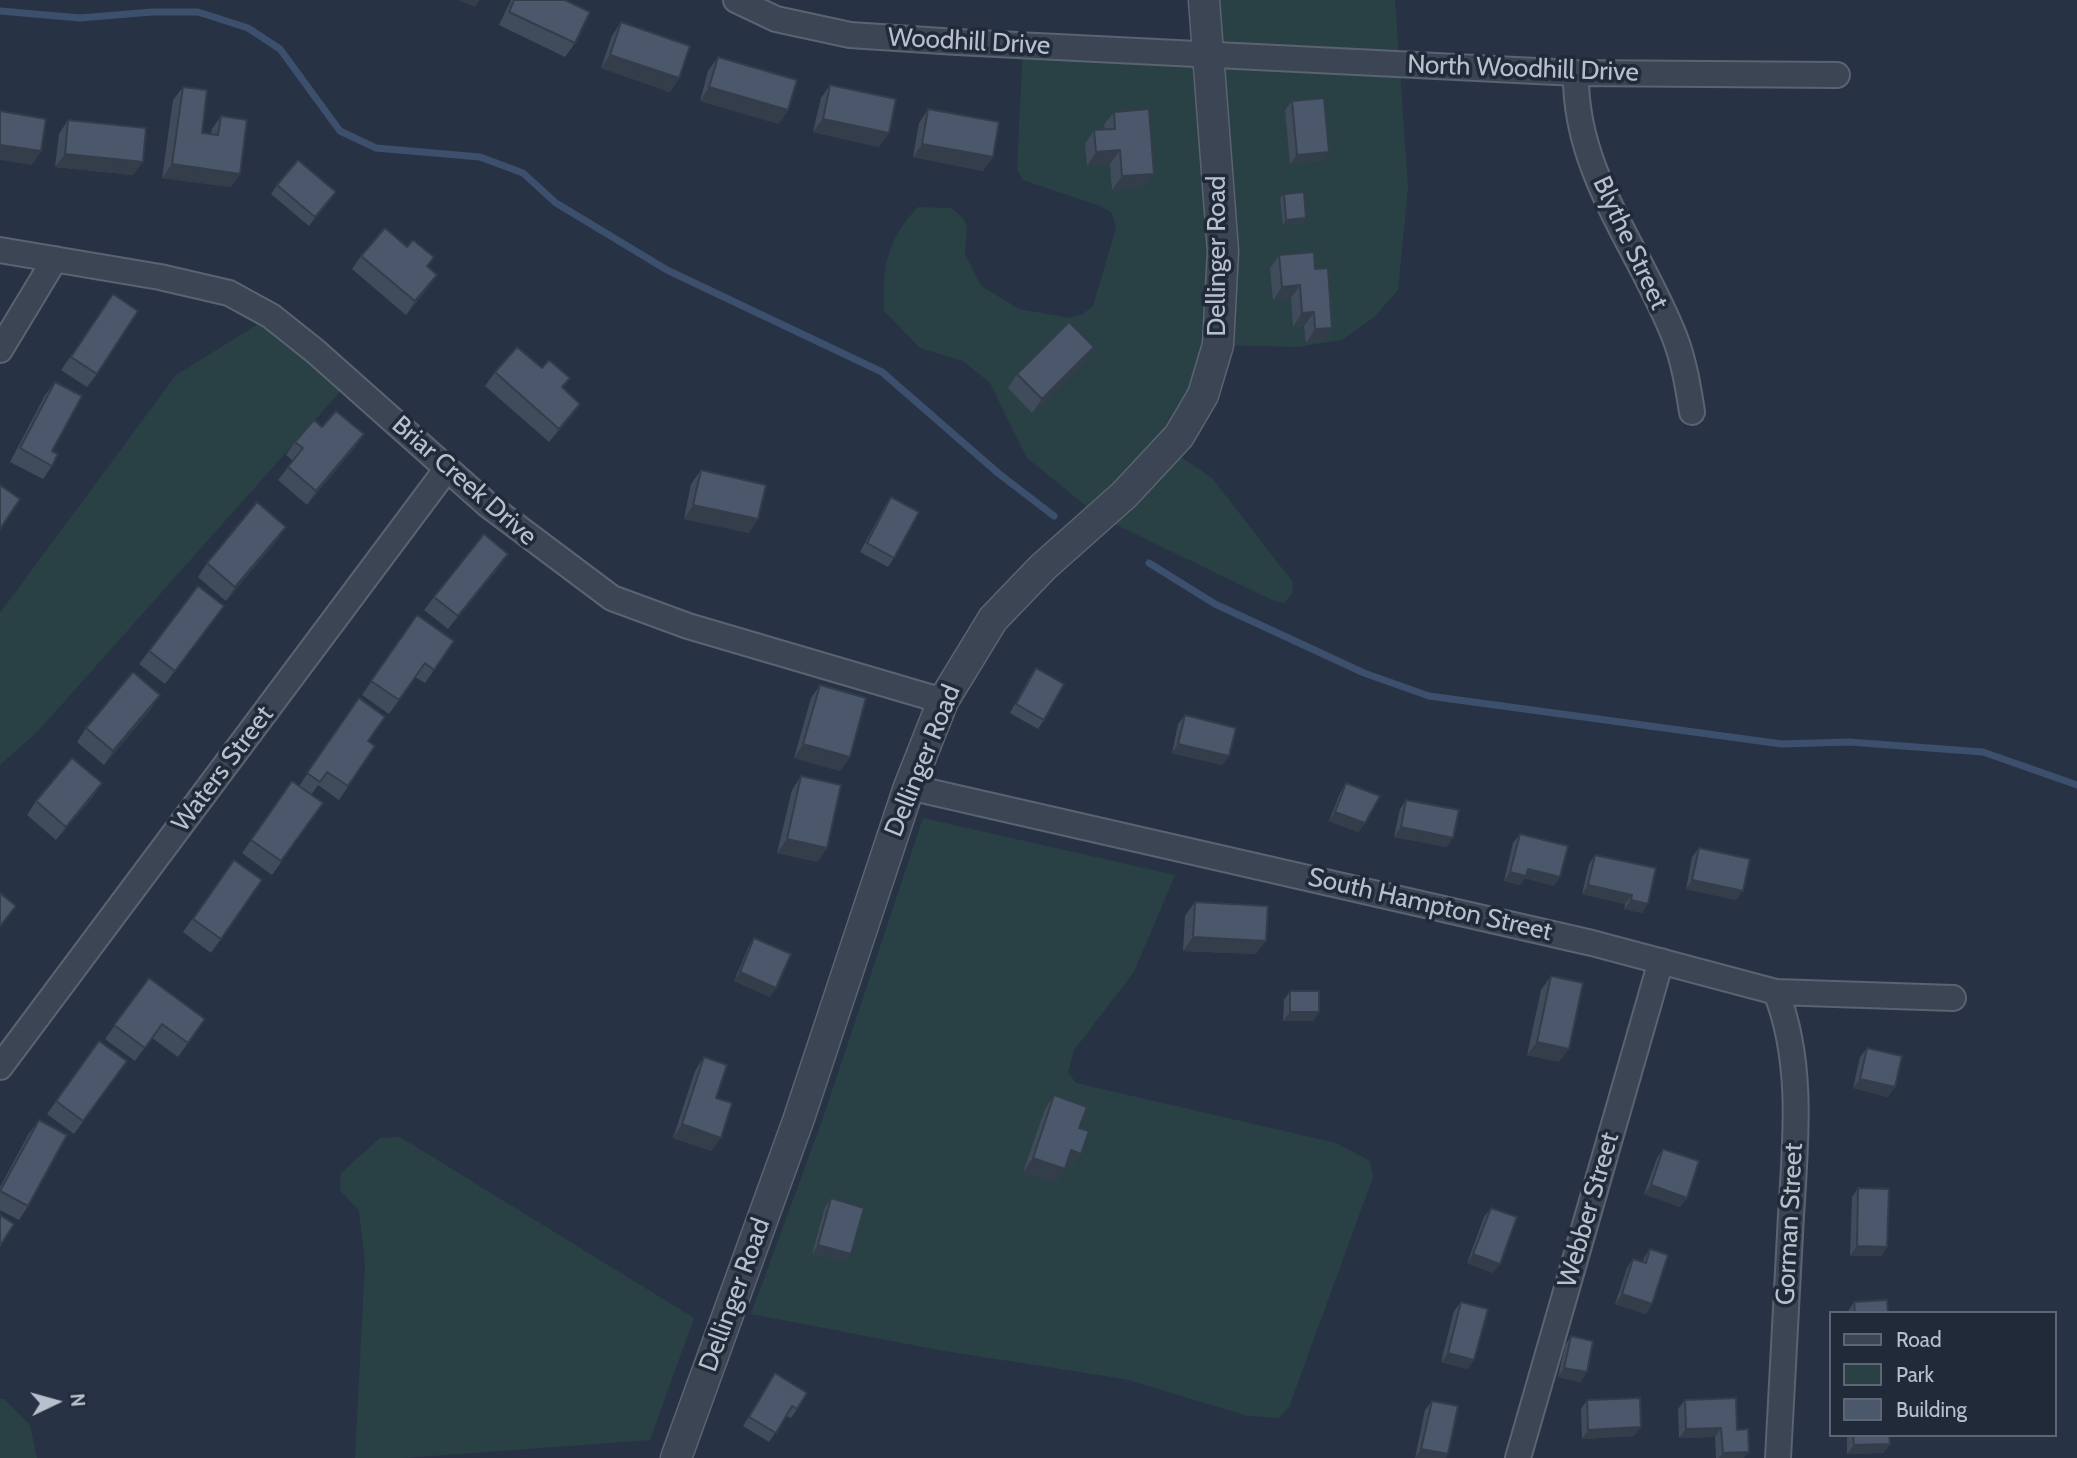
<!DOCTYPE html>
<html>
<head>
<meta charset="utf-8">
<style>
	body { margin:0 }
	#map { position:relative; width:2077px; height:1458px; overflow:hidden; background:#273344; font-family:Cabin,sans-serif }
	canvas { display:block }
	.legend { position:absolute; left:1829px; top:1311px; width:228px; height:126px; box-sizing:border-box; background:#202a39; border:2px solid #5d6674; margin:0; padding:9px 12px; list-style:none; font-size:21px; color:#b9c0cd }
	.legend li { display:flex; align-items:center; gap:14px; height:35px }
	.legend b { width:35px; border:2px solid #5d6674 }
	.north { position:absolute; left:21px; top:1367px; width:70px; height:70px; -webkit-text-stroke:5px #202a39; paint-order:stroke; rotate:85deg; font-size:19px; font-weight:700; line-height:28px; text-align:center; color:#b9c0cd }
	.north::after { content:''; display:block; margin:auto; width:24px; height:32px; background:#b9c0cd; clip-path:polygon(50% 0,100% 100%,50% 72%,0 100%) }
</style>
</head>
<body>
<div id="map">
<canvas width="2077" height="1458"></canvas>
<ul class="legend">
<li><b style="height:9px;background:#3b4554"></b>Road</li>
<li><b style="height:19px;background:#294145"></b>Park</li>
<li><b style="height:19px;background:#4b576a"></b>Building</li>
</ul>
<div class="north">N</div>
</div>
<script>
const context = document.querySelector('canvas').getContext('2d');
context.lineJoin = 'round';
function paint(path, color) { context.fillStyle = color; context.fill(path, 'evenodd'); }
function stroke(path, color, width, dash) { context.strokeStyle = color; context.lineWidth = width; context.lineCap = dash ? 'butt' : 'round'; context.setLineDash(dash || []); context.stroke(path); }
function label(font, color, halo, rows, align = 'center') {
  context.font = font + ' Cabin,sans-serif'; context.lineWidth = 7; context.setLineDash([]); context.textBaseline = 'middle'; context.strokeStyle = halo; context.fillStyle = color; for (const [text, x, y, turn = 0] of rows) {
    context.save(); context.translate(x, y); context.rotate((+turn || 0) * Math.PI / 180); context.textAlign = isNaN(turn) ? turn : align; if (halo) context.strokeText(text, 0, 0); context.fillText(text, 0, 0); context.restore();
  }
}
paint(new Path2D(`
	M1204,0h191l13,188 -10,102 -24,27 -32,23 -44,7 -80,-2 -50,103 44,30 80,103 1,11 -9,11 -12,-3 -172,-83 -73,-59 -37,-75 -27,-22 -43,-13 -36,-37c-1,-46 2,-70 34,-104l33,1 12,10 4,9 -2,27 16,32 38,23 51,9 13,-4 10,-8 23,-78 -4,-15 -12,-7 -77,-26 -6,-10 6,-126 185,12z
	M271,316l83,60 -315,354 -39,35v-152l176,-238z
	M923,818l252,57 -41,97 -60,78 -6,22 8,11 260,60 34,18 3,16 -84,230 -10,11 -31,-2 -123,-37 -181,-28 -193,-37 71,-193z
	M400,1137l294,181 -44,122 -245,18h-50l10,-195 -6,-52 -19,-21 1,-17 39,-35z
	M0,1399h4l26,26 7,33h-37z`), '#294145');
stroke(new Path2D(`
	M0,11l80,7 72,-6h46l50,16 32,21 60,82 36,17 104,9 43,16 33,30 111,67 215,102 116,101 56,43
	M1149,563l66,41 149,69 65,23 353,48 67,-2 134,10 94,33`), '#3c506d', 7);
const minor = new Path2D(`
	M736,0l40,19 74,16 107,7 619,31 261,2
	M1576,73c-2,100 65,177 99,265 9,24 13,48 17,74
	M0,250l160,27 69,16 42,23 44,35 173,154 124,93 76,28 255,75
	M0,350l55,-91
	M909,787l683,156 184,49 177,6
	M1776,992c30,76 18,162 14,242 -4,75 -8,149 -12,224
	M0,1067l446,-597
	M1518,1458l143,-497`);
const tertiary = new Path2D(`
	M676,1458l122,-337 111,-334 34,-86 50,-82 50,-52 81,-72 55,-59 24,-41 15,-50 5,-94 -19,-251`);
stroke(minor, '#5a6371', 28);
stroke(tertiary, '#5a6371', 33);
stroke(minor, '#3b4554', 24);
stroke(tertiary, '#3b4554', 30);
paint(new Path2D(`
	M511,0h54l10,43 -10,14 -66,-32z
	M621,22l58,56 -9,14 -69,-24 11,-32z
	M718,57l61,67 -79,-23 8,-30z
	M830,85l49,62 -66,-15 8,-34z
	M183,87l19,46 9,1 1,-5 9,-13 19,58 -9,13 -69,-9 11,-78z
	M1292,101l30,60 -32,3 -5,-54z
	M928,109l65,48 -10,14 -70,-14 6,-34z
	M1114,112l31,75 -33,3 -2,-26 -23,2 -2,-22 9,-14 11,-1 -1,-4z
	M68,120l65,55 -78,-8 4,-33z
	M277,185l59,7 -27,34 -38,-32z
	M1284,194l22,24 -3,5 -20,2 -3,-27z
	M1279,255l36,14 17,59 -9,13 -17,2 -2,-17 -11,1 -2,-29 -18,2 -3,-32z
	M361,256l67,10v22l-22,27 -54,-46z
	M113,294l-16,80 -10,13 -26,-17z
	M1094,347l-9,14 -53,52 -24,-25 9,-14z
	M495,372l68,16 8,29 -22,25 -64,-56z
	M55,382l-3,84 -9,13 -33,-17 35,-67z
	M295,442l60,5 -48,58 -29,-25 15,-19 -7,-6z
	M701,470l48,63 -65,-14 7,-35z
	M891,497l3,61 -6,9 -28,-15 25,-46z
	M286,527l-9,13 -51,61 -28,-24 9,-14z
	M499,567l-51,62 -24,-19 10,-13z
	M417,615l37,26 -29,42 -10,-6 -26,37 -27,-19z
	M214,619l-49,65 -26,-20 10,-13z
	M1036,668l8,52 -6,9 -28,-16 19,-35z
	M820,685l30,72 -10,14 -46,-13 17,-60z
	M359,698l9,43 7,5 -36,54 -21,-15 -7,10 12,8 -51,72 -30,-22 50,-72 7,5z
	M151,709l-47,56 -27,-23 9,-14z
	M1185,715l37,50 -50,-12 6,-29z
	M801,776l17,86 -41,-9 15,-63z
	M1346,783l19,40 -7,9 -29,-11 11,-28z
	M93,797l-37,43 -29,-25 9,-14z
	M1406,800l41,47 -53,-10 6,-28z
	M1520,834l40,43 -6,9 -29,-8 -5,7 -16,-4 9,-38z
	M1699,848l37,52 -50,-11 6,-32z
	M1595,855l61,13 -14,45 -18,-4 1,-5 -43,-10 7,-30z
	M234,860l28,20 -51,73 -28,-21z
	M1195,902l61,52 -73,-3 2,-35z
	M754,938l16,59 -36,-16 14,-33z
	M1551,976l8,86 -32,-7 14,-65z
	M149,978l56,41 -27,38 -26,-19 -17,23 -30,-22z
	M1290,991l29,21 -6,9h-30l1,-21z
	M99,1041l28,20 -53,73 -27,-20z
	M1867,1048l21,49 -35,-9 7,-31z
	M704,1057l12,41 -5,53 -38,-13 22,-67z
	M1054,1095l25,33 -8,39 -5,-2 -1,4 -10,14 -32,-11 22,-63z
	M39,1120l-11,86 -9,14 -19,-10v-23l29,-54z
	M1663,1149l24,49 -7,9 -36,-13 13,-36z
	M1858,1188l29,59 -6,9h-31l2,-59z
	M831,1198l20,56 -7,9 -32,-9 13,-47z
	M1491,1208l2,65 -26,-10 17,-46z
	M1650,1249l2,55 -6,10 -31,-10 12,-36 6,-9 10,3 1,-4z
	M1461,1302l7,67 -27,-7 13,-51z
	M1854,1302l34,11h-41z
	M1571,1336l16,36 -7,10 -22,-5 7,-32z
	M775,1373l22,36 -6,9 -5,-2 -17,26 -26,-16z
	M1587,1400l47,36 -52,3 -1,-30z
	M1685,1400l52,30 7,28h-28l-1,-21 -36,1 -1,-29z
	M1432,1401l14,57h-31l10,-48z
	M1847,1435h42l1,9 -7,9 -36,1z`), '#404b5b');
paint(new Path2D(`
	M458,0h22l-5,7z
	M610,55l69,23 -9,14 -69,-24z
	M709,87l79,23 -9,14 -79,-23z
	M823,119l66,14 -10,14 -66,-15z
	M922,144l71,13 -10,14 -70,-14z
	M0,145l41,6 -9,14 -32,-5z
	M1120,150l-10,14 -23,2 9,-14z
	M1329,152l-7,9 -32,3 7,-9z
	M65,154l78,8 -10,13 -78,-8z
	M172,164l68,10 -9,13 -69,-9z
	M1154,174l-9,13 -33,3 10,-14z
	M336,192l-6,9 -21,25 6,-9z
	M1306,218l-3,5 -20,2 3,-5z
	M437,275l-9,13 -22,27 9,-14z
	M1300,285l-9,13 -18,2 9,-13z
	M1314,312l-10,14 -11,1 9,-14z
	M1332,328l-9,13 -17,2 9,-14z
	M1094,347l-9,14 -53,52 10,-14z
	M580,404l-9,13 -22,25 10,-13z
	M364,434l-9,13 -48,58 9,-14z
	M693,505l65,14 -9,14 -65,-14z
	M286,527l-9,13 -51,61 9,-14z
	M508,554l-9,13 -51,62 10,-13z
	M160,695l-9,14 -47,56 9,-14z
	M803,744l47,13 -10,14 -46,-13z
	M1178,744l51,12 -7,9 -50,-12z
	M102,783l-9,14 -37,43 10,-13z
	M1335,812l30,11 -7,9 -29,-11z
	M1401,827l52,11 -6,9 -53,-10z
	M787,839l40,9 -9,14 -41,-9z
	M1528,869l32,8 -6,9 -29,-8 -5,7 -16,-4 6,-9z
	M1692,880l51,11 -7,9 -50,-11z
	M1588,885l44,10 -7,9 -43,-10z
	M1631,900l17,4 -6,9 -18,-4z
	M1193,937l73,4 -10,13 -73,-3z
	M740,972l36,16 -6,9 -36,-16z
	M1290,1012h29l-6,9h-30z
	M1537,1042l32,7 -10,13 -32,-7z
	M1860,1079l35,8 -7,10 -35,-9z
	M682,1124l39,14 -10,13 -38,-13z
	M1071,1150l10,4 -10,13 -10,-3z
	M1033,1158l32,11 -10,14 -32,-11z
	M1651,1185l36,13 -7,9 -36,-13z
	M818,1245l33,9 -7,9 -32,-9z
	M1857,1246l30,1 -6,9h-31z
	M1473,1254l27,10 -7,9 -26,-10z
	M1622,1294l30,10 -6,10 -31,-10z
	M1448,1353l26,7 -6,9 -27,-7z
	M1564,1368l23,4 -7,10 -22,-5z
	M1641,1427l-7,9 -52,3 6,-9z
	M1721,1428l-6,9 -36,1 7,-9z
	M1890,1444l-7,9 -36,1 7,-9z
	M1421,1449l27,5 -2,4h-31z
	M1749,1452l-5,6h-25l4,-5z`), '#343d4a');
const building = new Path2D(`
	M514,0h51l25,12 -15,31 -66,-31z
	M621,22l69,24 -11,32 -69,-23z
	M718,57l79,23 -9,30 -79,-23z
	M830,85l66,14 -7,34 -66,-14z
	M183,87l24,3 -5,43 16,2 3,-19 26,4 -7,54 -68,-10z
	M1324,98l5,54 -32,3 -5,-54z
	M928,109l71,13 -6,35 -71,-13z
	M1149,109l5,65 -32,2 -2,-26 -24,2 -2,-22 21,-1 -1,-17z
	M0,111l46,8 -5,32 -41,-6z
	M68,120l78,8 -3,34 -78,-8z
	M298,160l38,32 -21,25 -38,-32z
	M1304,192l2,26 -20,2 -2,-26z
	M385,228l22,19 6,-7 21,17 -7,9 10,9 -22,26 -54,-45z
	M1314,252l1,17 13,-1 4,60 -17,1 -1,-17 -12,1 -2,-28 -18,2 -3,-32z
	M113,294l25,17 -41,63 -26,-17z
	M1069,322l25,25 -52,52 -25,-25z
	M517,347l25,21 7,-8 21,18 -8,9 18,17 -21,25 -64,-57z
	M55,382l27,14 -30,55 6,3 -6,12 -32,-18z
	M336,411l28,23 -48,57 -28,-24 15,-19 -8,-6 19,-22 8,7z
	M701,470l65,15 -8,34 -65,-14z
	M0,485l20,14 -20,30z
	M891,497l28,15 -25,46 -27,-15z
	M257,502l29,25 -51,60 -28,-24z
	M484,534l24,20 -50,62 -24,-19z
	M198,586l26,20 -49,65 -26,-20z
	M417,615l37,26 -20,29 -9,-7 -26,37 -28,-19z
	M1036,668l28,16 -20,36 -28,-16z
	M133,672l27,23 -47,56 -27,-23z
	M820,685l46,13 -16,59 -47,-13z
	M359,698l26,19 -17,24 7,5 -27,40 -21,-14 -7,10 -13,-9z
	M1185,715l51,13 -7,28 -51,-12z
	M72,758l30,25 -36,44 -30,-26z
	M801,776l40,9 -14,63 -40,-9z
	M292,781l31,22 -42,58 -30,-21z
	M1346,783l34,13 -15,27 -30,-11z
	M1406,800l53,10 -6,28 -52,-11z
	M1520,834l48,12 -8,31 -32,-8 -2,7 -16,-4z
	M1699,848l51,11 -7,32 -51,-11z
	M1595,855l61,13 -8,36 -17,-4 1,-5 -44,-10z
	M234,860l28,20 -41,59 -28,-20z
	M0,893l16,13 -16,20z
	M1195,902l73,4 -2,35 -73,-4z
	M754,938l37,16 -15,34 -36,-16z
	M1551,976l32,7 -14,66 -32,-7z
	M149,978l56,41 -17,24 -26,-19 -17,24 -31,-23z
	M1290,991h29v21h-29z
	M99,1041l28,20 -44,60 -27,-20z
	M1867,1048l35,8 -7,31 -35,-8z
	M704,1057l23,8 -11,33 16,5 -11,35 -39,-14z
	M1054,1095l33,12 -8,21 10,3 -8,23 -10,-4 -6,19 -32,-11z
	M39,1120l28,15 -39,71 -28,-15z
	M1663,1149l36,12 -12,37 -36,-13z
	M1858,1188l31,1 -2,58 -30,-1z
	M831,1198l33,10 -13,46 -33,-9z
	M1491,1208l26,9 -17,47 -27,-10z
	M0,1215l14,9 -14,22z
	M1650,1249l18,6 -16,49 -30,-10 11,-35 13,4z
	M1887,1300l1,13h-33l-1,-11z
	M1461,1302l27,7 -14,51 -26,-7z
	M1571,1336l22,5 -6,31 -23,-4z
	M775,1373l32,20 -10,16 -5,-3 -16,27 -27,-16z
	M1640,1398l1,29 -53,3 -1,-30z
	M1736,1398l1,32 11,-1 1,23 -26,1 -2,-25 -35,1 -1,-29z
	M1432,1401l26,5 -10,48 -27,-5z
	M1853,1435h36l1,9 -36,1z`);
paint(building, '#4b576a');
stroke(building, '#343d4a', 2);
label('26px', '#b9c0cd', '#202a39', [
	["Woodhill Drive",969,42,3],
	["North Woodhill Drive",1523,69,2],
	["Blythe Street",1630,243,65],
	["Dellinger Road",1217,256,-90],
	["Briar Creek Drive",464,481,41],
	["Dellinger Road",923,761,-68],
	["Waters Street",223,769,-53],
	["South Hampton Street",1430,905,13],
	["Webber Street",1589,1210,-74],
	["Gorman Street",1790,1224,-87],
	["Dellinger Road",735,1295,-70]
]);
</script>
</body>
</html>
